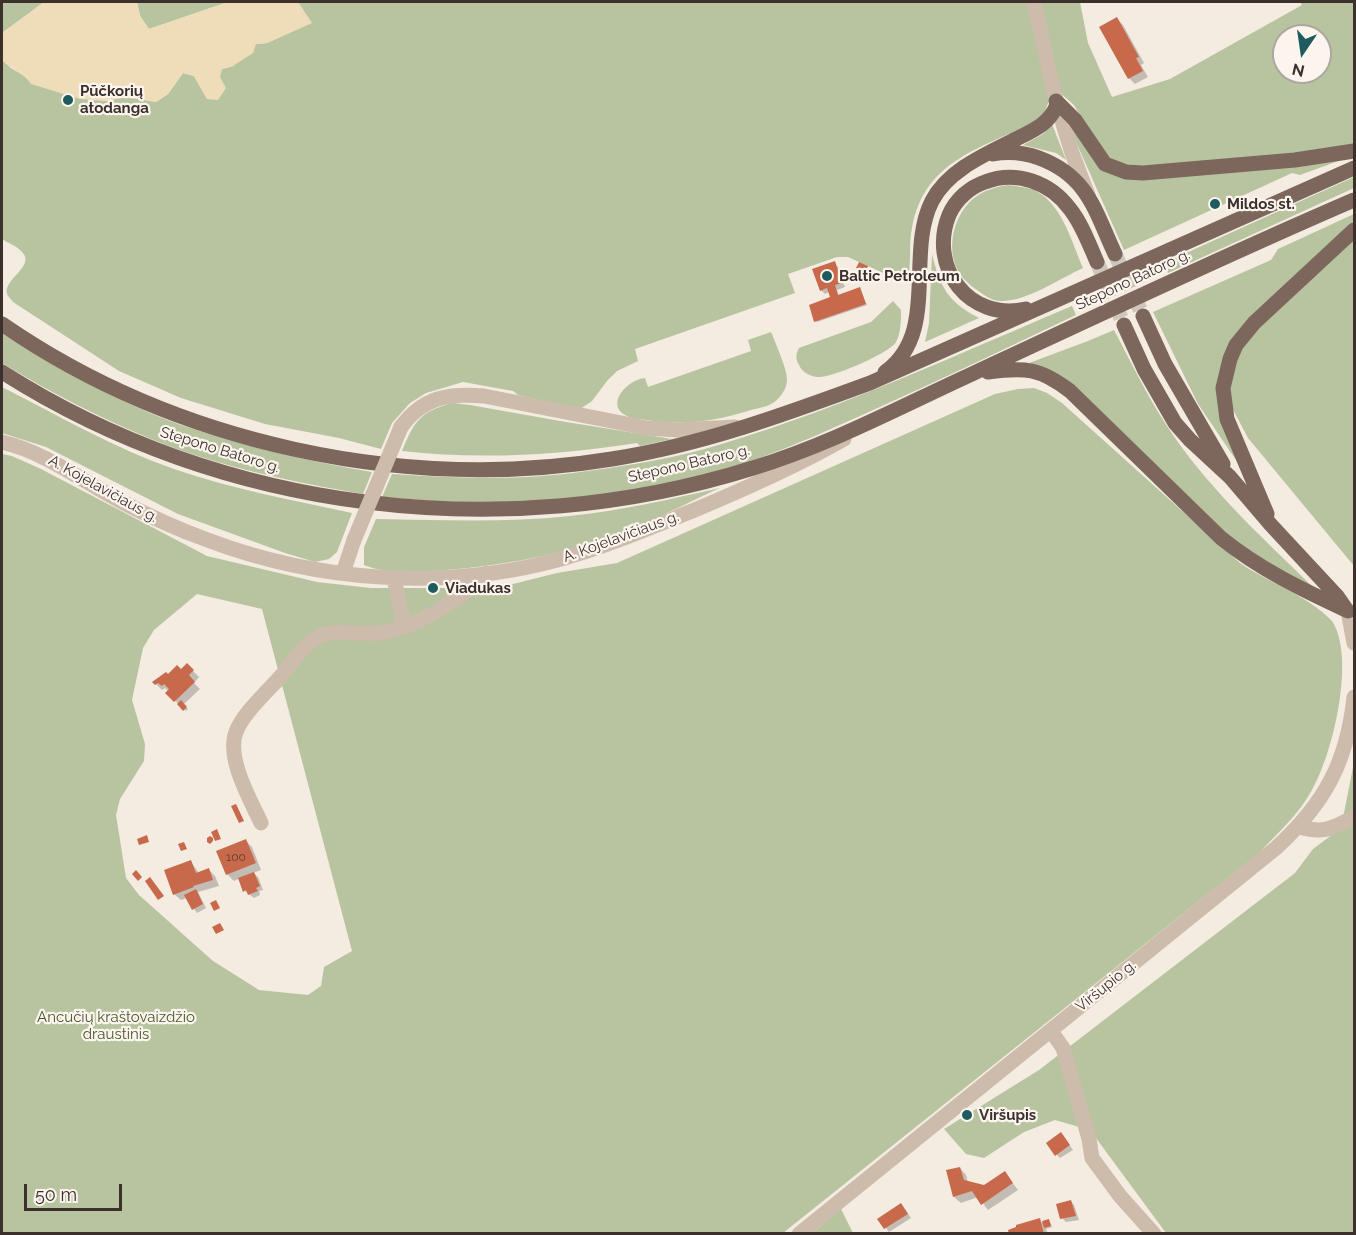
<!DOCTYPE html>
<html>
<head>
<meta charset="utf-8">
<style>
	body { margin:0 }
	#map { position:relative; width:1356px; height:1235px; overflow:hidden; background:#f4ebe1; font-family:Raleway,sans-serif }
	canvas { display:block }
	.frame { position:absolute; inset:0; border:3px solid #3b302b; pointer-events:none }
	.north { position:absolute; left:1272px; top:24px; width:60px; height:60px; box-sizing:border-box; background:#fbf5ee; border:2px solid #aea6a0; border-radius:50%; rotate:193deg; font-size:16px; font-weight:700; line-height:24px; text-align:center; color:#3b302b }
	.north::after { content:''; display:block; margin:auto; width:21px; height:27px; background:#1f5a5e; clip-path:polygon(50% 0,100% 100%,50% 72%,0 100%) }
	.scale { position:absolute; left:24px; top:1184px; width:98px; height:27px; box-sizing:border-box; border:3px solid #3b302b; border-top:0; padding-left:8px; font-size:18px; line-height:21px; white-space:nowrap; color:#3b302b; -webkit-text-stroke:4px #fbf5ee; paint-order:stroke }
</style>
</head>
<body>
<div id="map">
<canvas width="1356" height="1235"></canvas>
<div class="frame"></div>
<div class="north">N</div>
<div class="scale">50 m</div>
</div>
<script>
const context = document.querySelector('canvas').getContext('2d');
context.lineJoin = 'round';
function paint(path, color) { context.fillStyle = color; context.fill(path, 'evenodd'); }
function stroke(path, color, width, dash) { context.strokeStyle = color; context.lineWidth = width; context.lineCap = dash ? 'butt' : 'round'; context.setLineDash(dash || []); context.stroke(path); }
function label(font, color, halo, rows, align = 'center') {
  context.font = font + ' Raleway,sans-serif'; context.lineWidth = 4.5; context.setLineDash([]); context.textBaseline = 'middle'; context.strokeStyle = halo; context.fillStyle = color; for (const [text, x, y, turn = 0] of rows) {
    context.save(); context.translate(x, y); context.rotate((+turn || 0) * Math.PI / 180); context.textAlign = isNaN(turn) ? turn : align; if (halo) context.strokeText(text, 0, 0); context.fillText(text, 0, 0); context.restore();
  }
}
paint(new Path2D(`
	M2,2h42l-42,31z
	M137,2h91l-79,27 -9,-13z
	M298,2h782l8,41 24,54 58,-18 132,-74 -2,-3h54v143l-66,9 -150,13 -16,-3 -11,-4 -11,-9 -26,-46 -15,-13 -8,3 -6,16 -7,9c-55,29 -113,38 -126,108 -3,14 -1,30 -3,45l-7,5h-8l-46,-21h-11l-49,17 7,19 -160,56 3,12 -21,10 -10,10 -15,20 -12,8 -62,-14 -5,-4 -50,-9 -37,11 -16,10 -18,20 -11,26 -42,-11 -74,-14 -84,-26 -62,-27 -106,-69c-2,-3 -5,-5 -6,-8 -4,-15 29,-28 15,-42 -5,-6 -14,-9 -20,-13v-179l9,8 17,10 77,23 21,-4 30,5 12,-8 15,-21 11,3 13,23 15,-30 11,-3 23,-22 11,-1 44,-20zM1284,36h36v36h-36z
	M1070,123l31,44 240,-7 -41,15 -8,-2 -168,77 -56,-126z
	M1052,124l14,36 -10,-7 -33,-8 20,-11z
	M1354,177v11l-186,85 -4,-10z
	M1008,185c7,1 16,2 24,4 30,13 39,52 51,79 -24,11 -56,33 -81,33 -9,1 -18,-6 -25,-11 -6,-4 -13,-10 -17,-16 -16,-24 -6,-63 17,-78 10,-7 20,-9 31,-11z
	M1354,214v10l-133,143 17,96 -40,-59 -45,-92 118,-52 7,-11z
	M1354,237v329l-106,-128 -18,-34 -1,-14 4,-25 14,-26z
	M932,254c8,33 16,48 47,64l-54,24 4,-19z
	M893,301l8,9c0,10 0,23 -5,32 -6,11 -66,37 -79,35 -8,-1 -15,-5 -18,-12 -4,-7 -3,-11 0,-17l72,-26z
	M1072,306l4,9c-68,32 -136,65 -205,96 -38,17 -77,35 -117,49 -82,27 -177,43 -263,43 -36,0 -72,-3 -109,-6l10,-23c65,4 130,7 195,-3 46,-6 94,-14 138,-28 119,-36 233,-89 347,-137z
	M1114,330c19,36 37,74 61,108 40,57 92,104 141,152l-75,-43 -191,-177 -21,-7 59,-22z
	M771,332c4,10 17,39 16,48 0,9 -7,18 -14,23 -6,4 -15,5 -22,7 -35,11 -68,16 -104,10 -7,-1 -16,-1 -22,-5 -20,-12 4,-36 20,-37l3,9 103,-36 -3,-11z
	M2,333c56,35 115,69 179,92 62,21 126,36 191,47l-9,22c-70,-12 -142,-27 -207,-53 -54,-22 -105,-48 -154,-78z
	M2,387c57,29 112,61 172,82 57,20 119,31 178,44l-15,39 -8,7 -14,3 -30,-9 -107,-39 -132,-67 -44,-14z
	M1034,388l13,5 15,10 178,160c29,20 67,32 92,58 24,36 1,133 -20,169 -13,24 -34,43 -53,63l-476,380h-781v-779l10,2 29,13 166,87 110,26 54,6h75l67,-4 44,-11 60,-10 378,-169 23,-5zM197,594l65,15 90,342 -28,16 -3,19 -13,9 -49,-5 -46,-29 -74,-66 -13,-17 -10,-63 4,-16 24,-38 1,-17 -13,-44 11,-52 11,-18z
	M452,403l18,2 90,16 112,18 -32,7 -3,-3c-78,12 -157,17 -235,8 12,-30 18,-39 50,-48z
	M720,488c-27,12 -53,26 -79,37 -62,26 -129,40 -196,45 -25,2 -58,5 -81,-5v-18l12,-28c65,1 130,4 194,-3 51,-5 100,-17 150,-28z
	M1354,762v471h-188l-76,-103 -35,-10 -31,12 -40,26 -18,-4 -22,-25 95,-59 256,-197 18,-24 28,-21z
	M841,1209l12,24 -42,1z`), '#b8c4a0');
paint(new Path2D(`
	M44,2h93l3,14 9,13 79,-27h70l14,21 -45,20 -11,1 -3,9 -20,13 -11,3 -2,8 6,11 -8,12 -11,-1 -13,-23 -11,-3 -15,21 -12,8 -30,-5 -21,4 -25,-2 -49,-15c-6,-10 -20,-16 -29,-24v-27z`), '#efdcb8');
paint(new Path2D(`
	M1117,19l6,6 21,38 -3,2 7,12 -13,7 -6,-6z
	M834,263l4,4 7,20 -8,3 2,6 21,-7 7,16 -50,17 -1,-1 16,-23 -2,-6 -5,2 -4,-4z
	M187,665l12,12 -5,6 6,6 -17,16 5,4 -2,2 -19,-18 2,-1 -4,-4 -3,2 -8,-8 27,-11z
	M246,841l6,6 9,23 -8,3 5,4 5,13 -4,1 1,4 -6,3 -9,-7 -5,-13 -6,3 -7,-7z
	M191,862l8,11 10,-3 6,6 4,10 -21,6 8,16 -9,5 -10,-15 -6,2 -7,-6z
	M1065,1138l8,12 -13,8 -3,-3z
	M960,1168l6,7 2,7 16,4 21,-13 13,17 -30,20 -10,-13 -17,6 -7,-6 -6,-26z
	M1070,1201l4,4 5,15 -13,2 -4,-4z
	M905,1209l6,9 -22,14 -10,-13z
	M1039,1220l3,3 7,-2 1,1 2,5 -6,2 2,5h-37z`), '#0003');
paint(new Path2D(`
	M1117,17l22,40 -3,1 7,13 -15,8 -29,-52z
	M835,261l7,22 -7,2 3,10 22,-8 6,17 -52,18 -5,-17 21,-8 -3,-9 -7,3 -8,-22z
	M859,262l9,4 -3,6 -9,-4z
	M187,663l7,7 -5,5 6,7 -21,20 -9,-9 4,-4 -5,-5 -2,2 -4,-3 -3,2 -3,-3 14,-10 2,2 9,-9 4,4z
	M181,700l6,7 -4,4 -6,-7z
	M236,804l8,17 -5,2 -8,-17z
	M217,829l4,10 -6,2 -4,-9z
	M147,835l2,7 -10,3 -2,-6z
	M210,836l3,2v3l-3,3 -3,-2v-4z
	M246,839l10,24 -30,12 -10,-24z
	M184,842l3,7 -6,2 -3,-7z
	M191,860l5,13 13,-5 4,12 -20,6 1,1 -21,8 -9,-25z
	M136,870l6,7 -4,4 -6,-7z
	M254,872l6,14 -4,2 2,3 -10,4 -2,-5 -3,2 -5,-14z
	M150,877l14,19 -6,4 -13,-19z
	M196,889l7,15 -11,6 -8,-15z
	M216,900l4,8 -6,3 -4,-8z
	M220,923l4,7 -8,4 -4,-7z
	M1061,1132l9,13 -15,11 -9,-13z
	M960,1167l4,13 20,5 21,-14 8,12 -32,22 -9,-14 -19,6 -7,-27z
	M1071,1200l5,16 -16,3 -4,-15z
	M901,1203l7,11 -24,15 -7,-10z
	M1040,1218l4,16h-35l-1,-4 8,-3v-2z
	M1049,1219l2,7 -7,2 -2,-7z`), '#c8694b');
stroke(new Path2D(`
	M1115,254l28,62
	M1097,262l27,63`), '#cfc6bd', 15, [15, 8]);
stroke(new Path2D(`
	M1034,2l22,99 16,52 16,42
	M401,427c22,-30 47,-34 83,-31l163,32 30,2 58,-3
	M2,442c45,11 80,39 120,60 27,14 55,27 83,37 112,43 240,52 356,20 47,-13 91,-32 136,-50 50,-21 100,-43 147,-70
	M343,573l11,-33
	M394,578l10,47
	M1348,611l6,32
	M261,823c-11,-24 -35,-65 -25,-91 7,-19 32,-41 46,-57 10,-13 27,-37 43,-41 11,-4 40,1 55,-1 39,-6 79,-33 107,-60
	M1300,827c24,7 33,1 54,-10
	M1051,1031l12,17 26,91 3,19 28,38 34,38
	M799,1234l477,-386c48,-44 71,-85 78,-151`), '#cdbbac', 15);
stroke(new Path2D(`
	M1056,101l19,19 30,44 21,8 17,1 152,-13 59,-9
	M993,154c16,-3 32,-1 46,4 49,18 56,53 76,96
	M1026,309c-57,13 -98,-42 -77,-94 7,-16 21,-28 36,-33 31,-12 65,0 85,27 12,15 19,35 27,53
	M1143,316l22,48 58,100
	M2,324c174,120 402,169 610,135 89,-14 174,-45 258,-76l484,-215
	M1124,325l20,44 31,54 15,17 40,37 41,48 66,71 9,13
	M2,372c221,141 502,174 751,96 76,-23 147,-61 219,-94 127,-59 254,-119 382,-174
	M885,372c55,-39 20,-118 47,-171 16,-31 54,-47 84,-62 18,-9 33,-15 41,-34
	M988,372c37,-5 52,-4 82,19l151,147c38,31 82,52 127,73
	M1267,514l-40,-95 -4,-31 7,-29 6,-14 18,-22 100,-93`), '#7d675c', 15);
stroke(new Path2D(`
	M354,540l47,-113`), '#cdbbac', 15);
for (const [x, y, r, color] of [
	[68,100,6,"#1f5a5e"],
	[1215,204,6,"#1f5a5e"],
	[827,276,6,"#1f5a5e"],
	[433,588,6,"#1f5a5e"],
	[967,1115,6,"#1f5a5e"]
]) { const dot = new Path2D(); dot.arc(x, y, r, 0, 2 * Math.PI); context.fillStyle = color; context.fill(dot); stroke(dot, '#fbf5ee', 2); }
label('12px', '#5e3e33', null, [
	["100",236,857]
]);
label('bold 15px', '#3b302b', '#fbf5ee', [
	["Pūčkorių",80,91],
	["atodanga",80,108],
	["Mildos st.",1227,204],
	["Baltic Petroleum",839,276],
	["Viadukas",445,588],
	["Viršupis",979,1115]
], 'left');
label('15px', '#3b302b', '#fbf5ee', [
	["Stepono Batoro g.",1133,280,-25],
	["Stepono Batoro g.",220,450,17],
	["Stepono Batoro g.",689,464,-13],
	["A. Kojelavičiaus g.",103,489,29],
	["A. Kojelavičiaus g.",621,537,-20],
	["Viršupio g.",1106,986,-39]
]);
label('15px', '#4a5a2e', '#fbf5ee', [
	["Ancučių kraštovaizdžio",116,1017],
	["draustinis",116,1034]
]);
</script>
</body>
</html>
